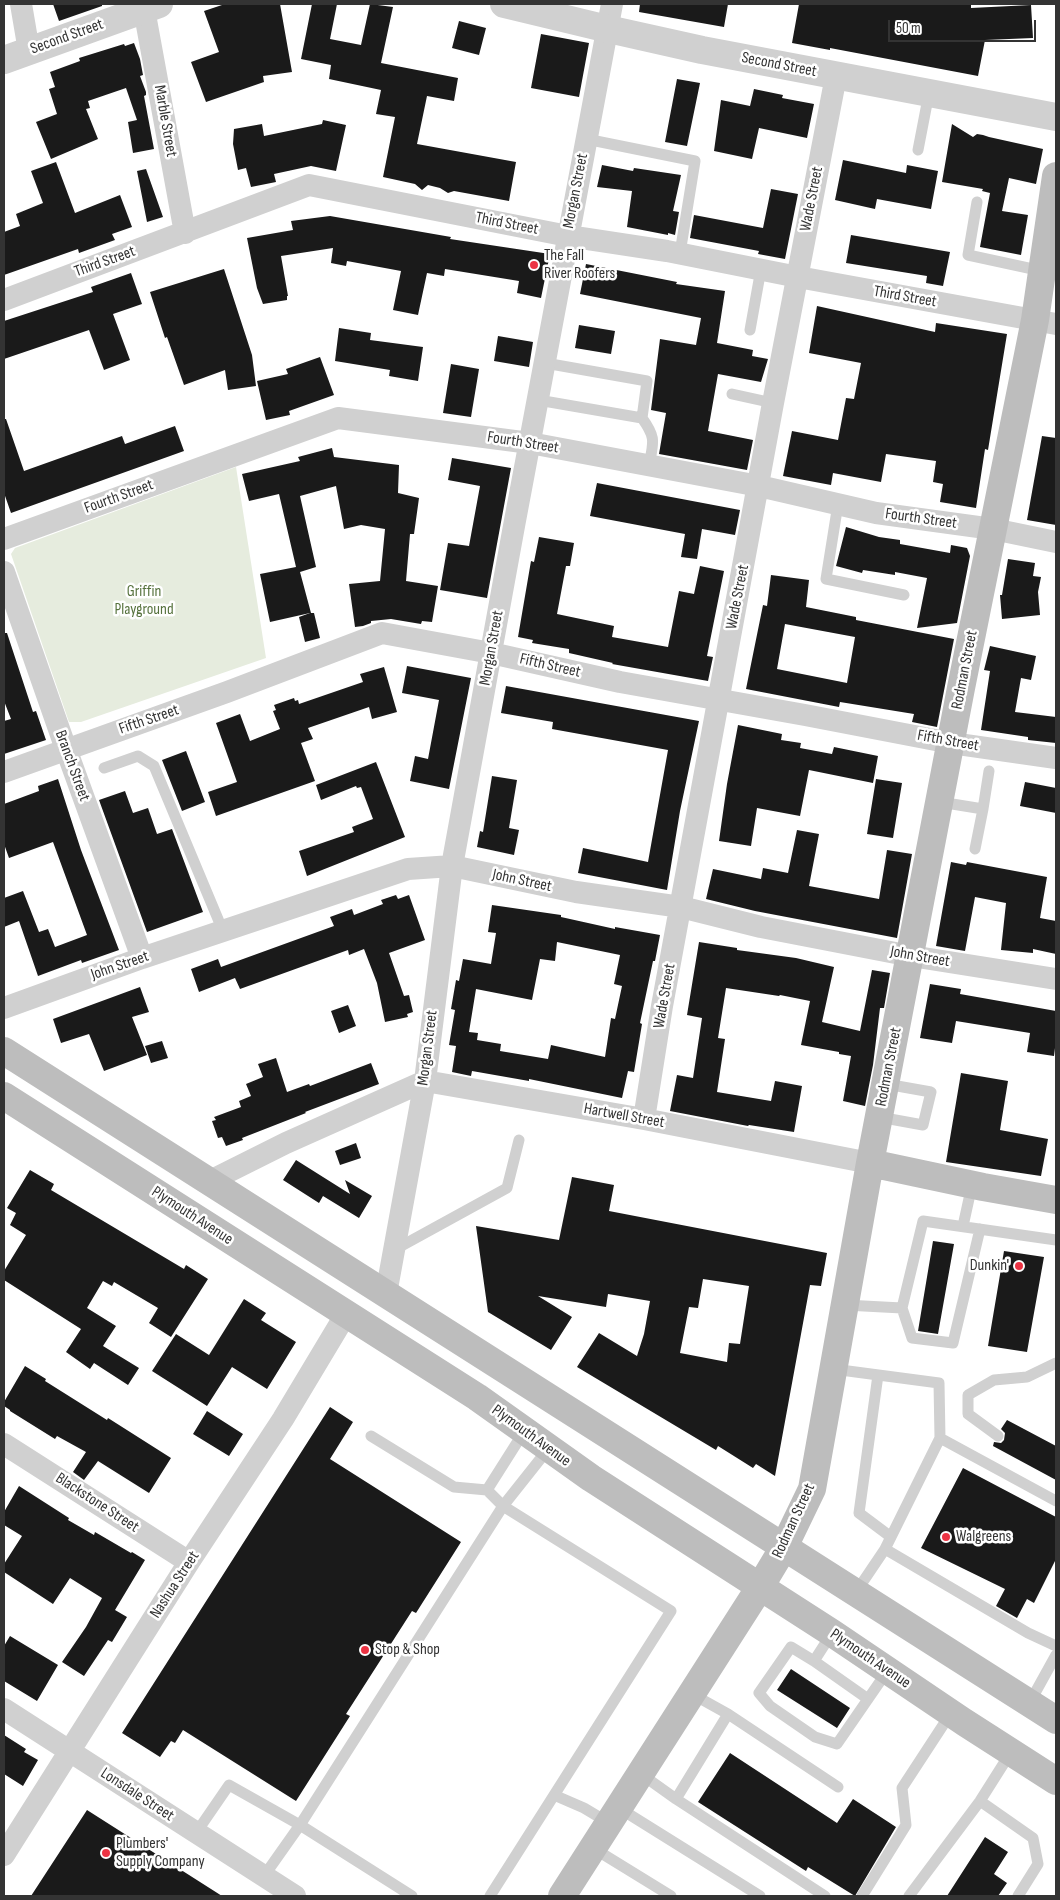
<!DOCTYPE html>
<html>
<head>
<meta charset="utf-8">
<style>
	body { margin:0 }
	#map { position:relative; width:1060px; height:1900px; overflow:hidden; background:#fff; font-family:"Sofia Sans Condensed",sans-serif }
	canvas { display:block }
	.frame { position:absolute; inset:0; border:5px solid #333; pointer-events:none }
	.scale { position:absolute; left:888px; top:20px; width:148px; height:22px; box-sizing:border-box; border:2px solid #333; border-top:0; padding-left:6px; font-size:15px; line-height:18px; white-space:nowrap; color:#333; -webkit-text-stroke:4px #fff; paint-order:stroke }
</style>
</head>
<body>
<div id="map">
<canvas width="1060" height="1900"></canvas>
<div class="frame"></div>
<div class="scale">50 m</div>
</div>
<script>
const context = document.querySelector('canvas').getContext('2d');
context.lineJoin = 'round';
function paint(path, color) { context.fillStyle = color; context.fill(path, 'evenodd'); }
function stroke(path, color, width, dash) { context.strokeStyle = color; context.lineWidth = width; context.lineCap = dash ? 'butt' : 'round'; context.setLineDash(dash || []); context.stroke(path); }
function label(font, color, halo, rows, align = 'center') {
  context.font = font + ' "Sofia Sans Condensed",sans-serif'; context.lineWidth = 5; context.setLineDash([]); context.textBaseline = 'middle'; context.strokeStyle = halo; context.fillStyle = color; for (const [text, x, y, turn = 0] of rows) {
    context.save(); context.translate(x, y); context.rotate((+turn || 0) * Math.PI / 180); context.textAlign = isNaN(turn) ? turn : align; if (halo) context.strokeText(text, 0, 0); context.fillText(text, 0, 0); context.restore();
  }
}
paint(new Path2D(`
	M236,467l30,191 -185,64h-12l-58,-168 4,-6z`), '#e6ecde');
paint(new Path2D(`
	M53,4h49v2l-43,15z
	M225,4h55l12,68 -29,4 1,6 -58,20 -15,-40 28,-10 -15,-41z
	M312,4h25l-7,35 31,6 9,-41 23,3 -12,56 77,15 -4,23 -27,-5 -10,48 99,18 -7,39 -55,-10 -6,2 -8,-5 -12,-3 -6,5 -7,-6 -32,-7 12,-60 -19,-3 5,-24 -52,-11 2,-14 -30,-6z
	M640,4h88l-4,23 -85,-15z
	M799,4h172v4l60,-3 2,33 -48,2 -7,36 -148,-28v2l-38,-7z
	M459,21l27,7 -7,27 -27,-7z
	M541,34l48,9 -10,54 -48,-9z
	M134,43l6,16 3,16 -3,1 6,16v3l-2,1 10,53 -21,4 -5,-31 9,-2 -11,-32 -38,13 2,7 -4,1 12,30 -47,20 -15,-37 21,-8 -8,-25 6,-2 -5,-15 30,-11 -1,-3 45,-14 1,2z
	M677,79l23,4 -13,63 -22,-4z
	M754,89l29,6 -1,3 32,6 -7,34 -48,-10 -7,31 -38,-8 7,-51 29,6z
	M323,120l23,5 -10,46 -25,-5 -37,8 2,8 -25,5 -5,-19 -8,2 -5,-26 1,-15 28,-5 2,12 58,-12z
	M952,124l21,13 4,-3 6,1 6,2 54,12 -7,35 -27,-6 -7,33 26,4 -7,40 -41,-8 10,-54 -8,-2 1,-2 -41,-7z
	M843,160l63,13 1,-8 31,6 -7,38 -54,-10 -2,10 -40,-9z
	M56,162l19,51 45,-18 12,32 -20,7 3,6 -36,13 -1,-4 -74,26v-43l16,-6 -4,-12 27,-11 -12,-32z
	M602,165l31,6 1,-3 47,7 -8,36 6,1 -4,23 -7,-2v2l-41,-8 5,-36 -35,-4z
	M146,169l17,48 -16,5 -10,-51z
	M771,189l27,5 -13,65 -27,-5 1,-3 -69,-13 4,-23 69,13z
	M330,216l121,21 -1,2 100,15 -9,44 -24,-5 2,-12 -74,-12 -1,7 -17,-3 -9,42 -25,-5 8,-39 -54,-10 -1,5 -15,-3 2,-15 -52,8 7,40h-1v4l-24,4 -6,-16 -10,-50 46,-8 -2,-9z
	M851,235l99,17 -7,34 -17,-3 1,-7 -81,-13z
	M586,264l91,18 -1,2 49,7 -8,52 36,7 -1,6 16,3 -7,23 -43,-8 -10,57 45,9 -6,30 -88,-16 7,-41 -15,-3 9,-71 36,6 5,-27 -121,-24z
	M224,269l28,86 4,31 -28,4 -3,-20 -41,15 -17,-48 -2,1 -15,-46z
	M131,273l11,31 -29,10 17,46 -26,10 -15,-40 -85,29v-38l89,-29 -2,-5z
	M817,306l118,26 1,-9 71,11 -19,116 -3,-1 -9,59 -36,-6 3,-18 -10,-2 3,-21 -50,-7 -5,28 -48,-9 -2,12 -48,-9 9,-45 46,9 8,-42 8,1 7,-36 -52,-10z
	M579,325l36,6 -4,23 -36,-6z
	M339,328l32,5 -1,7 53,7 -5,34 -29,-5 1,-6 -55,-9z
	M498,336l35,6 -4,25 -35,-6z
	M320,357l14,38 -45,16 1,4 -24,5 -9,-39 31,-7 -2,-5z
	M451,364l28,5 -8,48 -28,-4z
	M4,419h2l18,52 98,-35 3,8 50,-18 9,25 -173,62 -7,-20z
	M1042,436l14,2v87l-29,-5z
	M332,448l2,9 65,8 -1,28 21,5 -5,36h-4l-4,47 32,5 -6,36 -10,-1 -1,3 -30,-5 -20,2v2l-8,3 -8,1 -6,-43 31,-3 5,-52 -24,-4 -17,4 -8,-43 -36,10 16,71 -16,5 11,41h3l6,25 -15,4 -6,-25 11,-4 -40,9 -10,-48 36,-7 -17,-73 -30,7 -7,-27 58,-13 -2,-4z
	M452,458l59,10 -24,130 -47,-8 8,-47 21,3 11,-60 -32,-6z
	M597,483l143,27 -5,25 -33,-6 -5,30 -16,-2 4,-23 -95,-18z
	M846,527l33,10 21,3v4l50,9 1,-8 16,3 3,8 -13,67 -40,5 10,-50 -32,-6v3l-32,-5 -1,3 -26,-7z
	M539,537l35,6 -4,23h-4l-9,48 57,12 -2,11 56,10 11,-56 15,3 6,-28 24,5 -17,85 6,1 -5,24 -96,-17 1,-1 -44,-10v-4l-37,-6 1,-3 -15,-3 13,-76 3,1z
	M1008,559l27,4 -2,13 8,1 -3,15 2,23 -38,4 -2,-24h2z
	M771,575l38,5 -3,27 50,10v3l98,19 -17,88 -25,-5 2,-8 -74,-12 -1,5 -93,-18 17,-84 4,1zM785,624l70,13 -8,46 -70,-14z
	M4,633h3l26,79 3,-1 10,29 -42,14v-33l7,-2 -7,-18z
	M990,646l46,10 -5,24 -10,-2 -6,34 41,5v26l-28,-3v-3l-47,-7 9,-59 -6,-1z
	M407,666l64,12 -22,111 -39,-8 5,-25 13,3 11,-59 -37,-7z
	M384,667l13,45 -25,7 -3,-12 -61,21 5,11 -12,4 14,38 -99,35 -8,-24 29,-10 -21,-59 24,-9 10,27 30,-12 -7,-18 3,-1 -2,-5 20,-7 1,3 3,-1 1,4 64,-22 -3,-8z
	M506,686l193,35 -19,90 -13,79 -89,-17 5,-25 65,14 20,-112 -116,-21 1,-7 -52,-9z
	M738,725l44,9 -1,6 20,3 -1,5 32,6 2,-7 44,9 -5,27 -64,-13 -9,46 -43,-8 -6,38 -32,-5 8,-57z
	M186,751l19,51 -23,9 -20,-51z
	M376,762l29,75 -98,39 -8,-25 55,-19 -2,-5 21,-8 -12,-32 -4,1 -1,-2 -35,14 -5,-15z
	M492,776l25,4 -8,48 10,2 -5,25 -37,-8 3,-16 3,1z
	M58,779l23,71 38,100 -37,13 -1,-3 -43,16 -19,-55 -15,6v-29l19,-7 16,41 9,-3 7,18 32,-12 -34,-93 -44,16 -5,-14v-40l35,-13 -1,-5z
	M876,779l26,4 -9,55 -26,-4z
	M1025,782l31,6v25l-36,-7z
	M125,791l8,22 15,-5 9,26 15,-5 31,83 -56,20 -48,-132z
	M797,830l22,4 -10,52 70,13 8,-49 25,4 -15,84 -142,-27 -49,-12 7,-30 48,10 2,-11 25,5z
	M951,862l15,3 1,-3 80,15 -7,41 16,3v33l-23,-5v4l-32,-3 5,-47 -31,-6 -10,54 -29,-5z
	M396,895l2,4 11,-4 16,45 -36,13 15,43 5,-1 4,17 -6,2 1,3 -23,5 -8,-39 -13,-34 -15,6 -1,-5 -108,39 -5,-11 -36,14 -8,-23 27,-10 3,8 113,-41 -4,-9 22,-8 2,6 29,-11 -2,-4z
	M492,905l69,10v2l54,12v-2l45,8 -5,26h-2l-13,62 2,1 -8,48 -6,-1 -6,27 -93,-19v2l-57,-10 -1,5 -19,-4 4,-26 -7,-1 6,-35 -4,-1 5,-29 3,1 4,-22 28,5 5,-31 -8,-1zM557,942l63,13 -6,29 8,2 -7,33 -4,-1 -6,39 -54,-12 -3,14 -48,-8 1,-7 -24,-4 1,-7 -9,-1 7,-43 56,11 8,-41 15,2z
	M699,942l38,6v2l59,8 38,9 -12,55 38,9 12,-61 18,3 -6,35h-4l-7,57 -8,41 -22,-5 8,-45 -12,-2v-2l-38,-7 9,-44 -30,-6 -1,1 -53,-8 -8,50 7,1 -8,53 54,9 4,-20 27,5 -8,46 -45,-7 -1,1 -78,-15 7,-36 16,3 9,-60 -15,-3z
	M930,984l31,5 -1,5 96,17v29l-2,16 -27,-4 3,-19 -74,-12 -4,22 -32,-5z
	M140,987l9,25 -17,5 15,38 -43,16 -15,-37 -28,9 -8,-24z
	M348,1005l8,21 -17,7 -8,-22z
	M162,1041l6,17 -17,5 -6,-17z
	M276,1058l11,34 22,-8 1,2 61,-23 8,21 -74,28 1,1 -64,25 1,2 -17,6 -4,-9 -4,1 -6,-17 4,-1 -2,-3 27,-10 -2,-6 12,-5 -5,-12 17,-7 -5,-13z
	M961,1073l47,8 -8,49 48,9 -7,37 -95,-14z
	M356,1143l5,15 -21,7 -5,-14z
	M296,1160l54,34 -5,-14 27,16 -13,22 -36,-22 -4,7 -36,-23z
	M30,1170l24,14 -3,6 133,79 2,-4 22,14 -37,58 -22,-14 9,-15 -44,-26 -2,4 -9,-5 -16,27 29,18 -13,20 36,22 -11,17 -34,-22 -4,6 -24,-17 15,-23 -77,-49v-9l22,-36 -16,-10 6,-12 -9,-5z
	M572,1177l42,8 -5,26 218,42 -6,33 -11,-1 -35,191 -19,-12 -3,4 -35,-22 -2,4 -139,-83 22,-34 38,23 7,-22 6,-33 -42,-7 -2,13 -68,-11 34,21 -21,33 -63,-38 -12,-86 83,14zM703,1279l46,7 -9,58 -11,-1 -2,19 -47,-9 9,-46 9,1z
	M933,1241l21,3 -16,90 -20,-3z
	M1004,1251l40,6 -17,95 -39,-6z
	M244,1299l22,14 -5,7 35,22 -29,47 -35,-22 -25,39 -55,-35 24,-37 33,21z
	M25,1366l21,13 -1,2 62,39 1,-2 63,40 -22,35 -51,-32 -14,19 -11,-8 13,-20 -29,-16 -2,3 -45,-28v-1l-6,-4v-4z
	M330,1407l23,15 -23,37 131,83 -45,71 -4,-2 -66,103 4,2 -54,85 -113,-71 -8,13 -4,-2 -11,16 -38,-24z
	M207,1411l36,23 -14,22 -36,-22z
	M1007,1420l49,26v34l-63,-34 1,-4 7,1 3,-3 1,-7 -4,-4z
	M963,1468l93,49v42l-22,44 -7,-4 -10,19 -21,-12 9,-17 -84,-41z
	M19,1486l50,32 -1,2 26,15 1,-3 36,21 1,-1 13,8 -30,50 12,7 -15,25 -4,-2 -24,36 -22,-14 24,-35 16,-29 -32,-20 -17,26 -49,-32v-8l18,-28 -18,-11v-13z
	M10,1636l48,29 -21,36 -33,-20v-35z
	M791,1669l59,39 -13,20 -60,-38z
	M4,1735l22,14 -2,3 14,8 -15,26 -19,-12z
	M730,1753l107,70 16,-24 43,28 -41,69 -47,-29 -2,4 -108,-69z
	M87,1810l135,86h-191z
	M985,1837l23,15 -14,22 13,9 -9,13h-51z`), '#1a1a1a');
stroke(new Path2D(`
	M586,139l109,22 -15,92
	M918,150l11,-57
	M977,202l-9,53 74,16
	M750,330l11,-61
	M732,394l41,9
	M538,400l104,18 5,-37 -102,-18
	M642,418c15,21 11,24 7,48
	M838,504l-12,75 78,16
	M104,768l34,-12 16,10 69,165
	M940,802l43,7 6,-38
	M975,849l8,-40
	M879,1117l44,8 8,-33 -45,-8
	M963,1226l9,-41
	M394,1250l113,-62 12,-48
	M845,1305l57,3 21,-87 133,19
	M902,1308l10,30 41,5 27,-114
	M833,1369l106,14 1,55 -55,111
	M878,1375l-19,138 32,24
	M371,1436l83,51 33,3 38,-60
	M998,1436l-30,-22v-19l26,-15 33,-3 29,-14
	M940,1438l116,63
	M487,1490l16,16 168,105 -181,285
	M856,1592l29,-43 143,84 28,13
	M832,1633l-18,28 -23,-14 -32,46 11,13 45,31 22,7 51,-74
	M814,1661l54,38
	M692,1694l36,20 110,73
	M1030,1702l26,-47
	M728,1714l-52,85 149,97
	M641,1774l35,25
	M554,1795l30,13 25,15
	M980,1801l53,37 5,26 -20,32
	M619,1808l141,88
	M196,1833l33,-48 71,40 112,71
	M593,1848l78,48
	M264,1876l36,-51 203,-319 46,-58
	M862,1896l44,-71 -4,-37 49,-75
	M909,1896l71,-95 31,-49`), '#d0d0d0', 11);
stroke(new Path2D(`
	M21,4l8,47
	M144,9l41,224
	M4,300l305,-115 259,51 99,15 131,26 258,47
	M4,539l334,-121 192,25 229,43 117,27 117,16 63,13
	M4,572l62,177 76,209
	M4,772l223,-80 155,-59 109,20 129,29 185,33 146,28 105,15
	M4,1008l138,-50 266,-89 44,-3 124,26 105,15 80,20 150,29 145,23
	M644,1119l18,-113 111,-603 63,-327
	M208,1182l78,-39 139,-62 219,38 226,44
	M386,1294l39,-213 27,-215 62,-340 98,-522
	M4,1444l185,118
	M4,1709l291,187
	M4,1855l185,-293 94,-143 63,-105`), '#d0d0d0', 22);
stroke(new Path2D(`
	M504,4l104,25 94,21 354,67
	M4,60l155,-56`), '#d0d0d0', 28);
stroke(new Path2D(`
	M4,1051l1052,669
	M4,1096l473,301 114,81 241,155 132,89 92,59
	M870,1163l113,24 73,13
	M562,1896l198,-309 24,-40 28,-58 58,-326 91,-475 74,-368 21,-144`), '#bdbdbd', 28);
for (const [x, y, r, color] of [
	[534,265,5,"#ec3343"],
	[1019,1266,5,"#ec3343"],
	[946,1537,5,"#ec3343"],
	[365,1650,5,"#ec3343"],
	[106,1853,5,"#ec3343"]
]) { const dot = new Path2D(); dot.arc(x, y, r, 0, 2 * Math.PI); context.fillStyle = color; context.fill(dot); stroke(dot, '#fff', 2); }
label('16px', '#333', '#fff', [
	["Second Street",67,37,-20],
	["Second Street",779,65,11],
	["Marble Street",165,121,80],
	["Morgan Street",576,191,-79],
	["Wade Street",812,199,-79],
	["Third Street",507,224,11],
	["Third Street",105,262,-20],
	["Third Street",905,297,10],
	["Fourth Street",523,443,9],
	["Fourth Street",119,497,-20],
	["Fourth Street",921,519,8],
	["Wade Street",738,597,-79],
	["Morgan Street",492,648,-80],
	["Fifth Street",550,666,13],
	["Rodman Street",965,670,-79],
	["Fifth Street",149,720,-19],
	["Fifth Street",948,741,10],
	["Branch Street",72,766,70],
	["John Street",522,881,12],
	["John Street",920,957,10],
	["John Street",120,966,-19],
	["Wade Street",665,996,-80],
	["Morgan Street",428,1048,-83],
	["Rodman Street",889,1067,-79],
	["Hartwell Street",624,1116,10],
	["Plymouth Avenue",192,1216,33],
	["Plymouth Avenue",531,1436,36],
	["Blackstone Street",97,1503,33],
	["Rodman Street",794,1521,-65],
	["Nashua Street",175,1585,-57],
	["Plymouth Avenue",870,1659,34],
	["Lonsdale Street",137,1795,33]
]);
label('16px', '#333', '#fff', [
	["The Fall",544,256],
	["River Roofers",544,274],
	["Dunkin'",1009,1266,"right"],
	["Walgreens",956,1537],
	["Stop & Shop",375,1650],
	["Plumbers'",116,1844],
	["Supply Company",116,1862]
], 'left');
label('16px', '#56723d', '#fff', [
	["Griffin",144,592],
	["Playground",144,610]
]);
</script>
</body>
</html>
